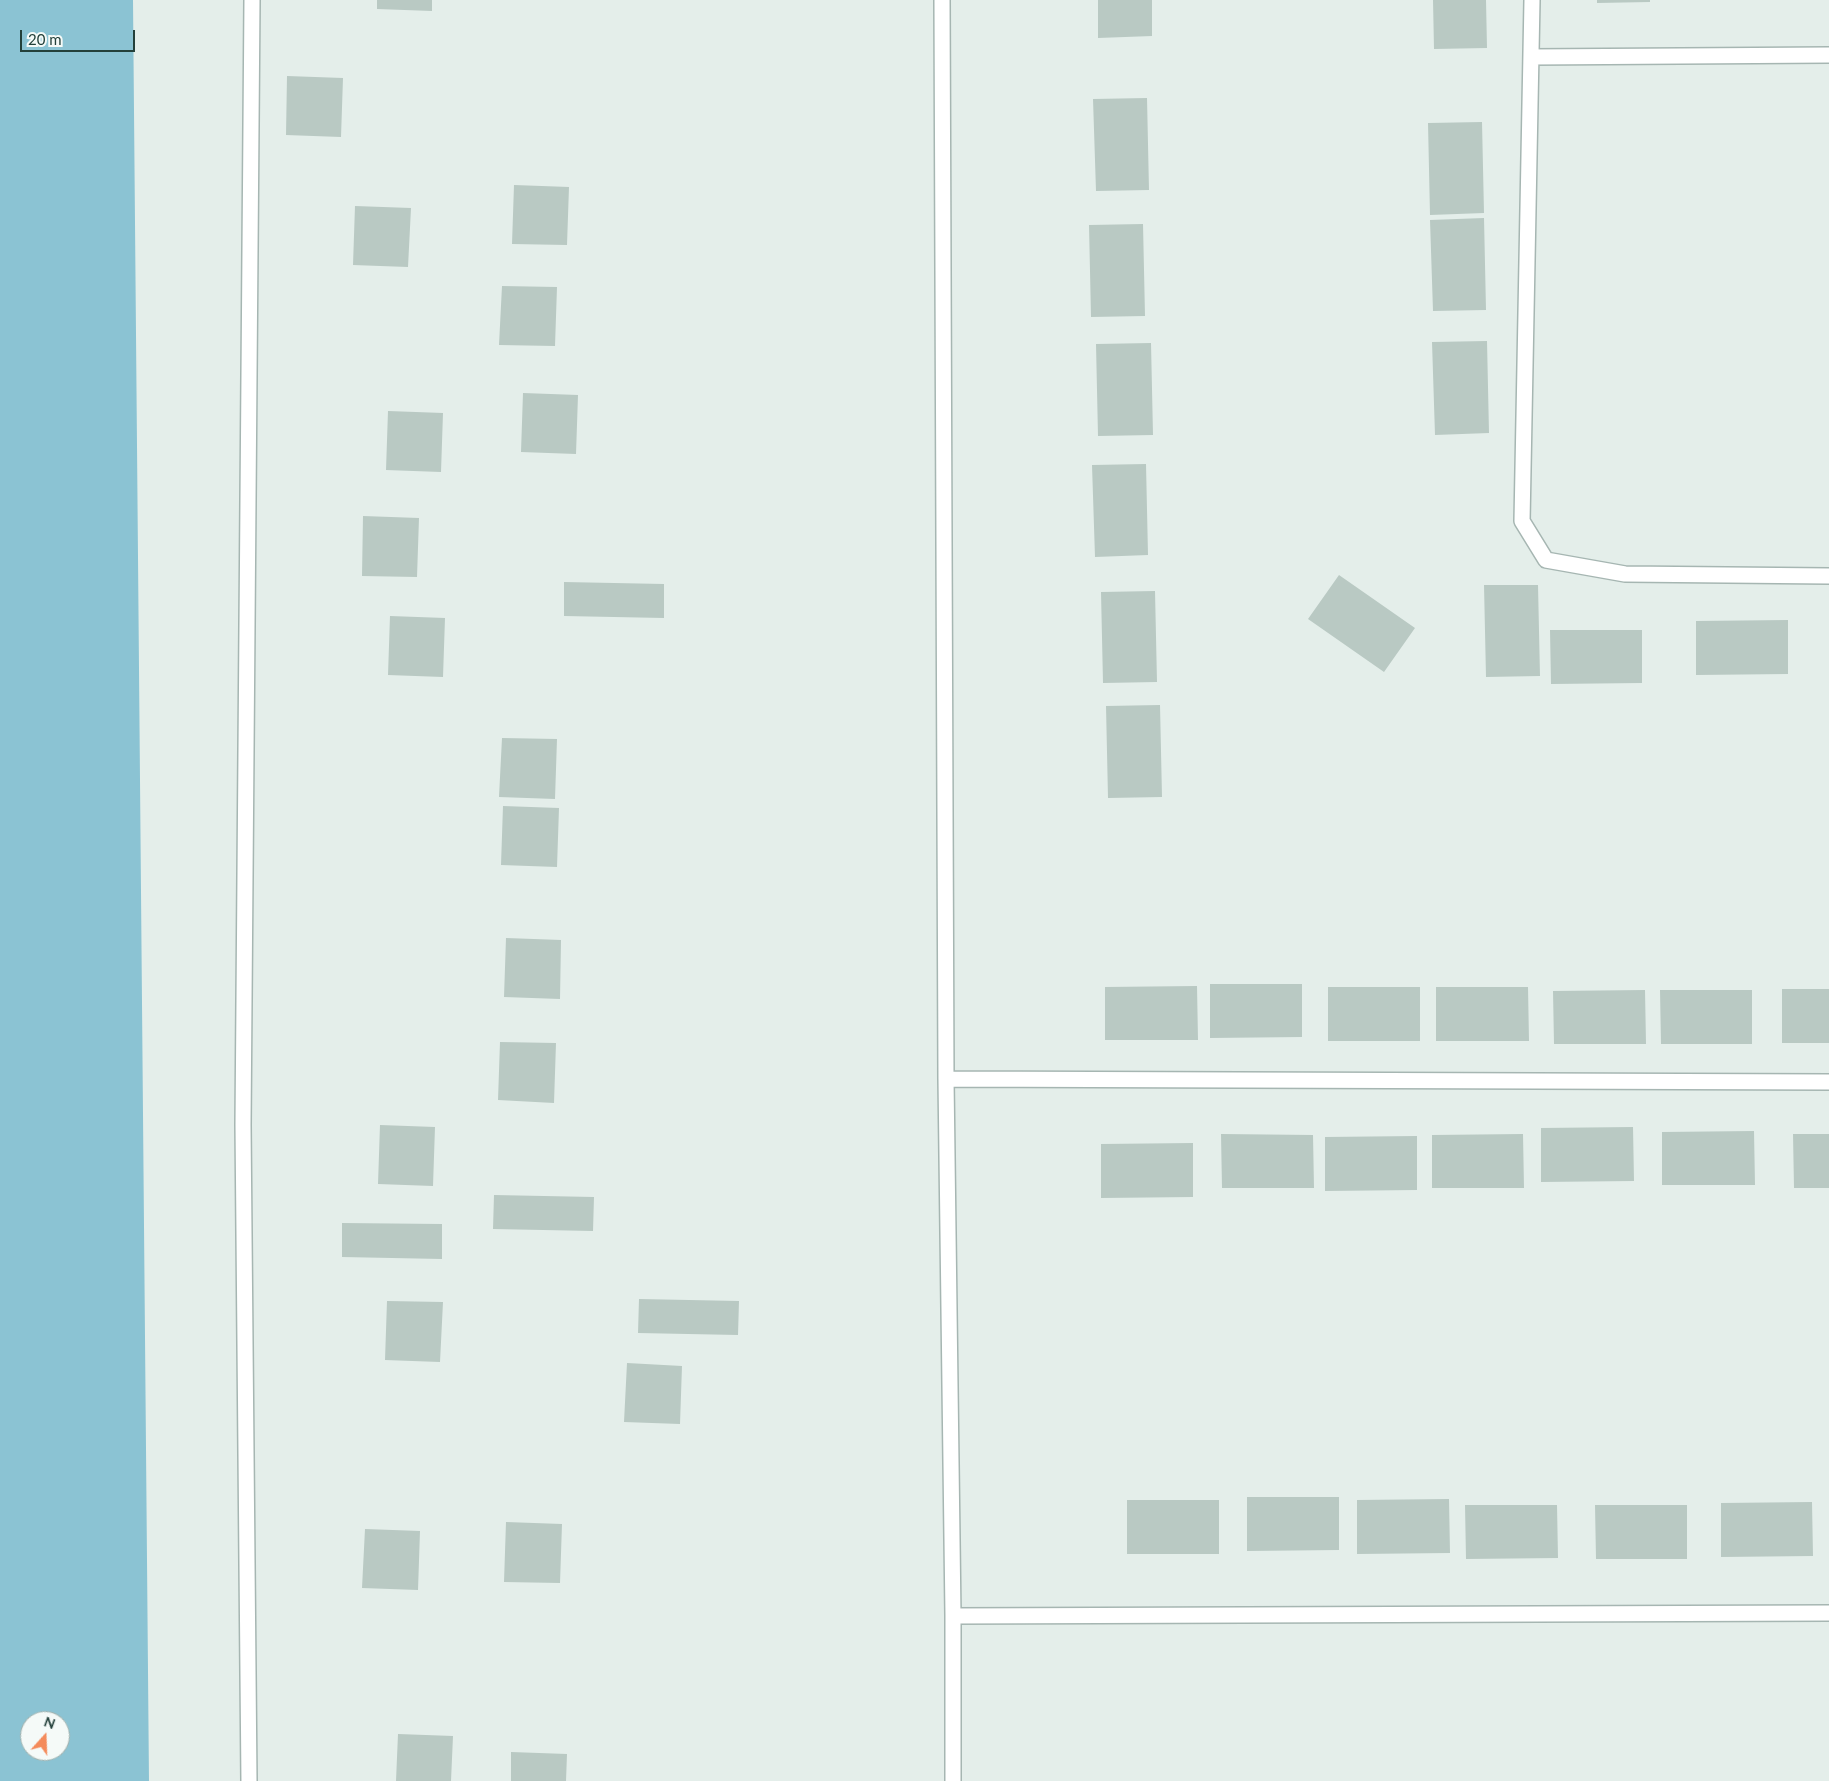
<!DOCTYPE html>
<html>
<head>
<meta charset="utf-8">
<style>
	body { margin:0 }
	#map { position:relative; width:1829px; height:1781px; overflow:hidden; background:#e4eeea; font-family:Lato,sans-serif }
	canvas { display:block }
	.north { position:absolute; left:20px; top:1711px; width:50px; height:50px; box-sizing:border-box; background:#f5faf8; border:1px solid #a1b0ac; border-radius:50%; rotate:20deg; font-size:14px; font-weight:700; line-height:20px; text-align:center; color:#23403a }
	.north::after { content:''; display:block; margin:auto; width:18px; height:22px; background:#f48b5b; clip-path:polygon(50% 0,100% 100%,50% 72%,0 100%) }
	.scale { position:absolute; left:20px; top:30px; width:115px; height:22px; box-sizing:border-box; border:2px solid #23403a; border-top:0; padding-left:6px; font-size:15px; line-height:18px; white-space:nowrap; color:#23403a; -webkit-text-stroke:4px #f5faf8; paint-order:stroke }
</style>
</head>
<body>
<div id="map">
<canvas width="1829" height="1781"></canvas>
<div class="north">N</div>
<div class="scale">20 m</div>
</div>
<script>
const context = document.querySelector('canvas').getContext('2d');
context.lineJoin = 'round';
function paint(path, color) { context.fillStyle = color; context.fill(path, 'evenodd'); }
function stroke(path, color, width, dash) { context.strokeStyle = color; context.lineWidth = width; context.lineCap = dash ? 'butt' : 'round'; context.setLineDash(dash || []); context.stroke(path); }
paint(new Path2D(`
	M0,0h133l16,1781h-149zM30,1721h30v30h-30z`), '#8bc3d3');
paint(new Path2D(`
	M377,0h55v11l-55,-2z
	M1098,0h54v36l-54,2z
	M1433,0h53l1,48 -53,1z
	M1597,0h53v2l-53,1z
	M287,76l56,2 -2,59 -55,-2z
	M1147,98l2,92 -53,1 -3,-92z
	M1482,122l2,91 -54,2 -2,-92z
	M514,185l55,2 -2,58 -55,-1z
	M355,206l56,2 -3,59 -55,-2z
	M1484,218l2,92 -53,1 -3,-91z
	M1143,224l2,92 -54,1 -2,-92z
	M502,286l55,1 -2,59 -56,-1z
	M1487,341l2,92 -54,2 -3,-93z
	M1151,343l2,92 -55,1 -2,-92z
	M523,393l55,2 -2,59 -55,-2z
	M388,411l55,2 -2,59 -55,-2z
	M1146,464l2,91 -53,2 -3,-92z
	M363,516l56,2 -2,59 -55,-1z
	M1339,575l76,53 -31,44 -76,-53z
	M564,582l100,2v34l-100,-2z
	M1484,585h54l2,91 -54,1z
	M1155,591l2,91 -54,1 -2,-91z
	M390,616l55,2 -2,59 -55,-2z
	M1788,620v54l-92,1v-54z
	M1550,630h92v53l-91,1z
	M1160,705l2,92 -54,1 -2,-92z
	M502,738l55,1 -2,60 -56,-2z
	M503,806l56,2 -2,59 -56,-2z
	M506,938l55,2 -1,59 -56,-2z
	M1210,984h92v53l-92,1z
	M1197,986l1,54h-93v-53z
	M1328,987h92v54h-92z
	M1436,987h92l1,54h-93z
	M1782,989h47v54h-47z
	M1645,990l1,54h-92l-1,-53z
	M1660,990h92v54h-91z
	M500,1042l56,1 -2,60 -56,-3z
	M380,1125l55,2 -2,59 -55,-2z
	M1633,1127l1,54 -93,1v-54z
	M1754,1131l1,54h-93v-53z
	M1221,1134l92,1 1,53h-92z
	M1523,1134l1,54h-92v-53z
	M1793,1134h36v54h-35z
	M1417,1136v54l-92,1v-54z
	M1193,1143v54l-92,1v-54z
	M494,1195l100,2 -1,34 -100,-2z
	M342,1223l100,1v35l-100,-2z
	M639,1299l100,2 -1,34 -100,-2z
	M387,1301l56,1 -3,60 -55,-2z
	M627,1363l55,3 -2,58 -56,-2z
	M1247,1497h92v53l-92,1z
	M1449,1499l1,54 -93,1v-54z
	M1127,1500h92v54h-92z
	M1812,1502l1,54 -92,1v-54z
	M1465,1505h92l1,53 -92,1z
	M1595,1505h92v54h-91z
	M506,1522l56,2 -2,59 -56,-1z
	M365,1529l55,2 -2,59 -56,-2z
	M398,1734l55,2 -2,45h-55z
	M511,1752l56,2 -1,27h-55z`), '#b9c9c3');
const street = new Path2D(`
	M942,0l4,1079 7,537v165
	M1532,0l-10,521 24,39 79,14 204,2
	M1532,57l297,-2
	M946,1079l883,3
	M953,1616l876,-3
	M249,1781l-6,-657 9,-1124`);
stroke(street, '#a6b6b2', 18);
stroke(street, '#fff', 15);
</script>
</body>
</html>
